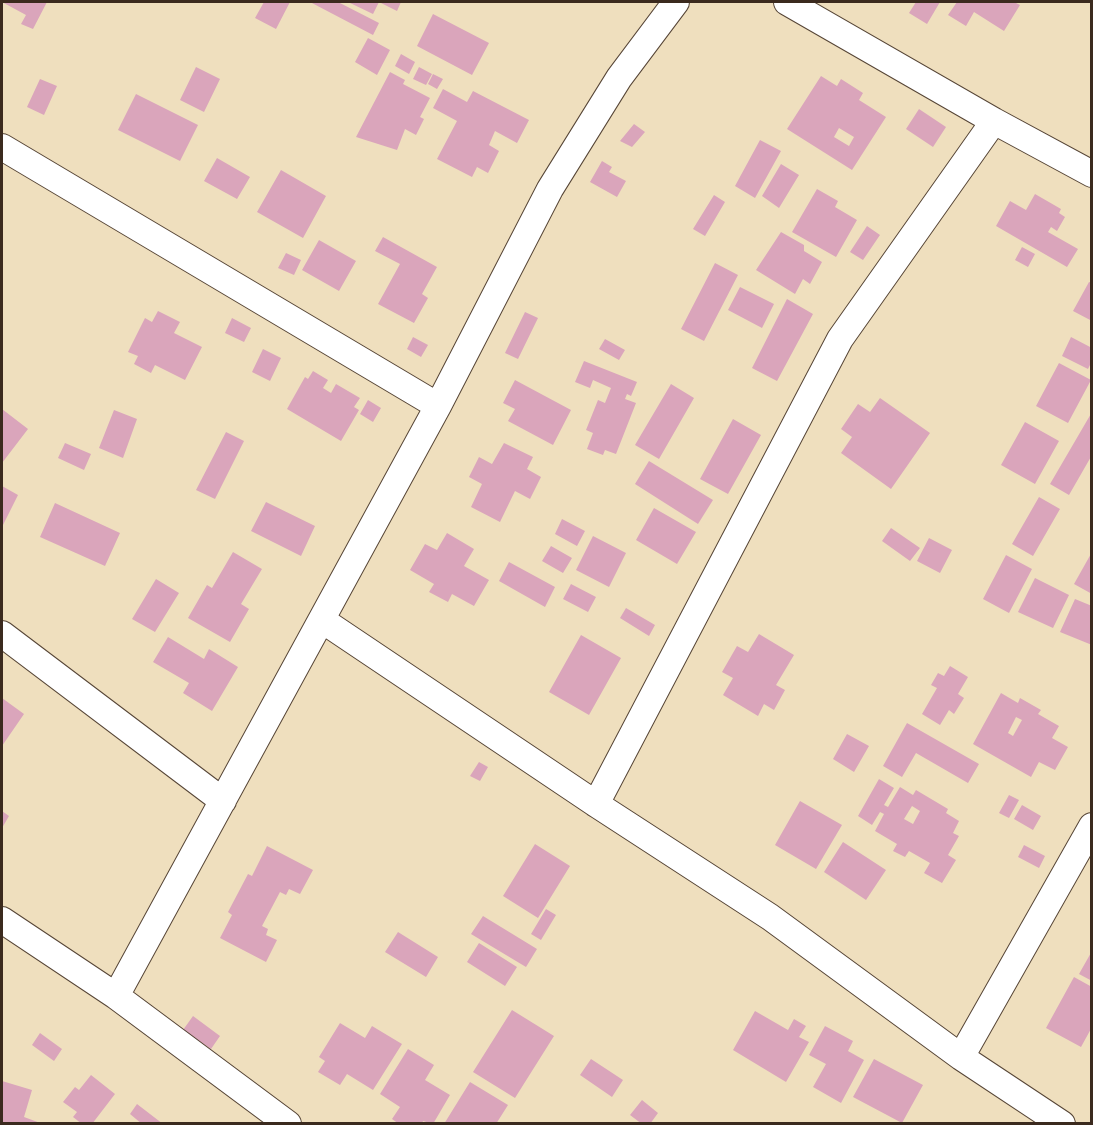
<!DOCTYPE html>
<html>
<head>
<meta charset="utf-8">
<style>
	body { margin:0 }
	#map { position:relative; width:1093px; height:1125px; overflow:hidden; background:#efdfbe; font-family:"Balsamiq Sans",sans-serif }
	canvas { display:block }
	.frame { position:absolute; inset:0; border:3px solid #3b2a1e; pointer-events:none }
</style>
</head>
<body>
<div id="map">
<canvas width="1093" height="1125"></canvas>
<div class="frame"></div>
</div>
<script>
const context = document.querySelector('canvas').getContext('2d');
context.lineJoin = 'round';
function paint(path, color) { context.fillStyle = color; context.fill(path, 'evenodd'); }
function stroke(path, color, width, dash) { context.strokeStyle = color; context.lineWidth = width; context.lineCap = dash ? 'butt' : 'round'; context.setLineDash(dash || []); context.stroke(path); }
paint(new Path2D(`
	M2,2h45l-14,27 -12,-5 5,-9z
	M264,2h26l-14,27 -21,-11z
	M310,2h28l41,21 -6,12z
	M348,2h31l-6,12z
	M379,2h22l-4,9z
	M916,2h24l-13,22 -18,-11z
	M957,2h57l6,3 -16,26 -30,-19 -8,14 -18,-11z
	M433,14l56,29 -17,32 -55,-29z
	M368,38l22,12 -13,25 -22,-13z
	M401,54l14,8 -6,12 -14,-8z
	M196,67l24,12 -16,33 -24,-12z
	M419,67l13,7 -6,11 -13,-6z
	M390,72l15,8 -2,4 27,14 -10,19 4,2 -8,16 -11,-6 -8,21 -41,-13z
	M433,74l10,5 -6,10 -9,-5z
	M821,76l16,10 4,-7 22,14 -4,7 27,17 -34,53 -65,-41zM839,128l15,9 -5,9 -15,-9z
	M40,79l17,7 -13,29 -17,-8z
	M443,89l24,13 6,-11 56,29 -12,23 -22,-12 -6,14 10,6 -11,22 -11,-6 -5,10 -35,-18 20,-38 -24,-13z
	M136,94l62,31 -18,36 -62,-31z
	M919,109l27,18 -13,20 -27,-18z
	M634,124l11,8 -13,15 -12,-6z
	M760,140l21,11 -26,47 -20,-12z
	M217,158l33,19 -13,22 -33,-18z
	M602,161l10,6 -3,5 17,9 -9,16 -27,-15z
	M781,164l18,11 -20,33 -17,-12z
	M281,170l45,26 -23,42 -46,-26z
	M817,189l21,12 -3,6 22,13 -21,37 -44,-25z
	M1035,194l26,15 -2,4 6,4 -8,14 -6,-4 -3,5 30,17 -11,18 -71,-41 14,-25 16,9z
	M714,195l11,7 -20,34 -12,-7z
	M867,226l13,9 -17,25 -13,-8z
	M781,232l23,13v6l18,11 -12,22 -7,-5 -8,15 -39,-24z
	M383,237l54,30 -15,27 6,4 -14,25 -36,-19 22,-40 -25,-13z
	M319,240l37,21 -17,30 -37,-21z
	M1022,247l13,7 -7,13 -13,-7z
	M286,253l15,7 -7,15 -16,-7z
	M715,263l23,12 -34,66 -23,-12z
	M1089,282l3,1v38l-19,-10z
	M740,287l34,17 -12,24 -34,-18z
	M787,299l26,15 -36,67 -25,-13z
	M158,311l22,11 -6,11 28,14 -17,33 -30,-15 -4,8 -17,-9 4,-8 -10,-4 17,-34 7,4z
	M525,312l13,6 -20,41 -13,-6z
	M232,318l19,10 -7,14 -19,-9z
	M413,337l15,8 -7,12 -14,-8z
	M1071,337l21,11v13l-4,8 -26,-13z
	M605,339l20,11 -6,10 -20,-11z
	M263,349l18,9 -11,23 -18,-9z
	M584,361l53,21 -6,14 -4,-2 -2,5 11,4 -20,51 -11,-4 -2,5 -16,-6 6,-16 -7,-3 12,-30 7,3 6,-15 -18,-8 -3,8 -15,-6z
	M1059,363l32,17 -23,43 -32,-17z
	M313,371l15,9 -5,8 8,5 5,-9 24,14 -6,9 5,3 -18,31 -54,-32 18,-32 3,2z
	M515,380l56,30 -18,35 -45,-24 7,-12 -12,-6z
	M671,384l23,14 -35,61 -24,-14z
	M880,398l50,35 -39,56 -50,-36 11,-16 -11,-8 17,-25 12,8z
	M368,400l13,8 -8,14 -13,-8z
	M2,409l26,20 -26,34z
	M114,410l23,9 -14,39 -24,-10z
	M1092,412v43l-23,40 -19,-11z
	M733,419l28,16 -33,59 -28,-15z
	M1025,422l34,19 -24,43 -34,-19z
	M226,432l18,9 -29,58 -19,-9z
	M65,443l26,11 -7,16 -26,-12z
	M504,443l29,14 -6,12 14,8 -11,22 -15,-8 -15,31 -29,-15 11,-23 -13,-7 10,-20 13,7z
	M649,461l64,39 -15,24 -63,-40z
	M2,486l16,9 -16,32z
	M1039,497l21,12 -27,47 -21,-12z
	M266,502l49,24 -14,30 -50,-25z
	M55,503l65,30 -15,33 -65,-29z
	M654,508l42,24 -19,32 -41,-24z
	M562,519l23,12 -8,15 -22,-12z
	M891,528l29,20 -10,13 -28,-20z
	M447,533l27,16 -10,17 25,14 -15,26 -22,-12 -4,8 -19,-10 5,-8 -24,-14 15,-26 12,6z
	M593,536l33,17 -17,34 -33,-17z
	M929,538l23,12 -12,23 -23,-12z
	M551,546l21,12 -9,15 -21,-12z
	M233,552l29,17 -21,35 8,5 -19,33 -42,-24 19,-33 5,3z
	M1092,552v42l-18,-10z
	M1006,555l26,14 -23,44 -26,-14z
	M509,562l46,25 -10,20 -46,-26z
	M1035,578l34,17 -16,33 -35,-16z
	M156,579l23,14 -24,39 -23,-13z
	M571,584l25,13 -8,15 -25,-13z
	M1075,599l17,7v39l-32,-13z
	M626,608l29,17 -6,11 -29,-18z
	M759,634l35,21 -18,30 9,5 -11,20 -10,-6 -6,12 -35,-21 10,-17 -11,-6 15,-26 11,6z
	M581,635l40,23 -32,57 -40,-23z
	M168,637l36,22 5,-10 29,18 -26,44 -29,-18 6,-10 -36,-21z
	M950,666l18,11 -10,17 6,4 -10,16 -5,-4 -9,15 -18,-11 15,-26 -6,-3 7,-12 6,3z
	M1001,693l17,10 2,-5 21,12 -3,4 21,12 -7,12 16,9 -13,23 -16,-8 -8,15 -58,-33zM1016,717l6,3 -9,16 -5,-3z
	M2,698l22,16 -22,32z
	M907,723l72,41 -11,19 -52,-30 -14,24 -19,-11z
	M847,734l22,12 -15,26 -21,-13z
	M479,762l9,5 -8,14 -10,-5z
	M879,779l15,9 -10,17 4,2 12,-20 13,8 3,-5 32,19 -2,4 13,8 -6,12 6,3 -11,19 8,5 -14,23 -18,-10 6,-10 -21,-12 -4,6 -12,-6 4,-7 -22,-13 9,-17 -4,-2 -8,13 -14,-9zM912,806l8,5 -7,13 -9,-5z
	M1009,795l10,5 -10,18 -10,-5z
	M800,801l42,24 -26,44 -41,-24z
	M1022,805l19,11 -8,14 -19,-11z
	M2,811l7,5 -7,12z
	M843,842l43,28 -20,30 -42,-28z
	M535,844l35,22 -32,52 -35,-22z
	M1024,845l21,11 -6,12 -21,-11z
	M267,846l46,24 -13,24 -11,-5 -3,6 -6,-3 -18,34 6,3 -2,6 11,5 -11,22 -46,-24 12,-23 -4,-3 20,-38 4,2z
	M546,909l10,6 -15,25 -10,-6z
	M483,916l54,33 -11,18 -55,-33z
	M398,932l40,25 -12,20 -41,-25z
	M479,943l38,24 -12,19 -38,-24z
	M1092,951v30l-13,-7z
	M1074,977l18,10v40l-11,20 -35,-19z
	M512,1010l42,26 -39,62 -42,-26z
	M755,1011l33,19 6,-11 12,7 -7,11 10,5 -23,40 -53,-32z
	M193,1016l27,20 -9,13 -28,-19z
	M340,1023l25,15 7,-12 30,18 -29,46 -26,-16 -7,11 -22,-13 7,-11 -6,-4z
	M825,1026l28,15 -5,10 16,9 -23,43 -28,-16 13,-23 -17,-9z
	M40,1033l22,16 -8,12 -22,-16z
	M408,1049l26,16 -9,15 25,15 -17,29 -10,-3 -1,3h-23l-7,-5 8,-12 -20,-13z
	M591,1059l32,21 -11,17 -32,-22z
	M874,1059l49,26 -21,38 -49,-26z
	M91,1075l24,19 -23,30h-10l-9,-7 4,-5 -14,-10 12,-15 4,3z
	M2,1081l30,9 -8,27 19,7h-41z
	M470,1082l38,23 -12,19h-52z
	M642,1100l16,13 -8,11h-8l-12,-9z
	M137,1104l26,20h-21l-12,-10z`), '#daa5bb');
const minor = new Path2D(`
	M787,2l207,119 98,53
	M2,147l436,259
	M322,620l274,184 174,113 191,140 101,67
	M2,634l221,167
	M596,804l244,-465 154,-218
	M2,920l114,76 172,128
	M116,996l322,-590 112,-217 69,-111 57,-76
	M961,1057l131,-231`);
stroke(minor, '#564536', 28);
stroke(minor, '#fff', 26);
</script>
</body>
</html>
